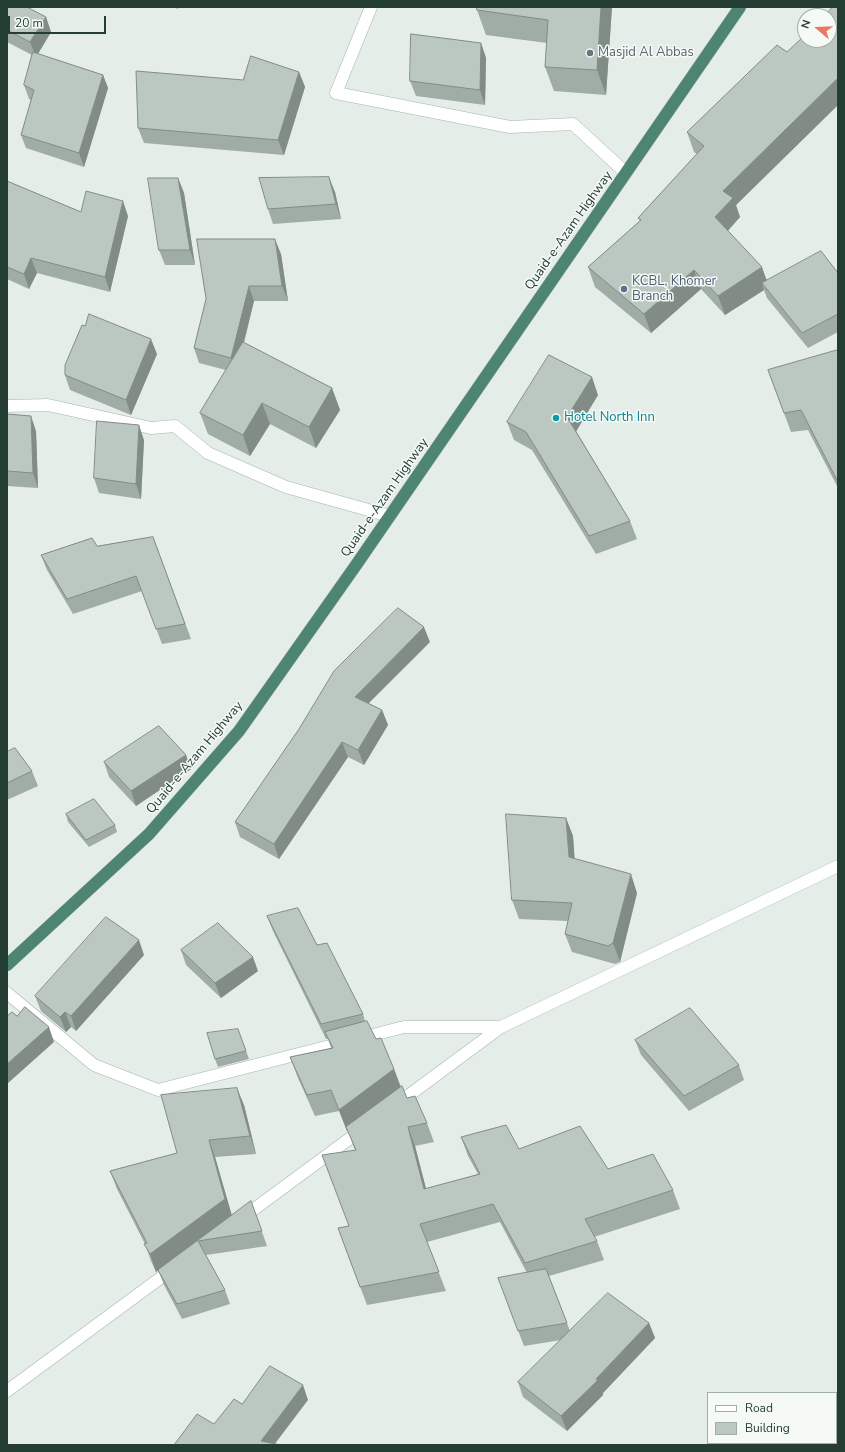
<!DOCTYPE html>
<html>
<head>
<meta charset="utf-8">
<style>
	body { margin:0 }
	#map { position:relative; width:845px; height:1452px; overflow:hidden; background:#e4ede8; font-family:"Nunito Sans",sans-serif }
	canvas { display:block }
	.frame { position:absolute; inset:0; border:8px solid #243e34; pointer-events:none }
	.legend { position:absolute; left:707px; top:1392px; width:130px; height:52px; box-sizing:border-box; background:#f5faf7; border:1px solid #a1afa9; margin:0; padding:5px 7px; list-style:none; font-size:12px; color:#243e34 }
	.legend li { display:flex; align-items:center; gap:8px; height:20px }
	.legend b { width:20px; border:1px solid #a1afa9 }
	.north { position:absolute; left:797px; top:8px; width:40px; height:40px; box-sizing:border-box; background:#f5faf7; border:1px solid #a1afa9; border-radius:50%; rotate:289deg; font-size:11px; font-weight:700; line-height:16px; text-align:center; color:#243e34 }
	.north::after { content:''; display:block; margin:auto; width:14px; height:18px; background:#ec7663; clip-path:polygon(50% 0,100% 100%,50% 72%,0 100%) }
	.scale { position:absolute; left:8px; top:16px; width:98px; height:18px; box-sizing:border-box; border:2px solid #243e34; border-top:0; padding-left:5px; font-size:12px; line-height:14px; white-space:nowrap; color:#243e34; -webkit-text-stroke:3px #f5faf7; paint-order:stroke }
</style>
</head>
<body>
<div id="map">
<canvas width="845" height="1452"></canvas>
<div class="frame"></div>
<ul class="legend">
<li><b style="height:5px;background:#fff"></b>Road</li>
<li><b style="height:11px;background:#bac8c1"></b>Building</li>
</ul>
<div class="north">N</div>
<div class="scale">20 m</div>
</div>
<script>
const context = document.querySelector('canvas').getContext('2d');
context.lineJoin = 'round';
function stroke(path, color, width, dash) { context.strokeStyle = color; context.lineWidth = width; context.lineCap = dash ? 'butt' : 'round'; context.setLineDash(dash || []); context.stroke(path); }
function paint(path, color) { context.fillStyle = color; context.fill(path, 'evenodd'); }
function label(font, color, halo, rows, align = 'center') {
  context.font = font + ' "Nunito Sans",sans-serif'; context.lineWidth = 3; context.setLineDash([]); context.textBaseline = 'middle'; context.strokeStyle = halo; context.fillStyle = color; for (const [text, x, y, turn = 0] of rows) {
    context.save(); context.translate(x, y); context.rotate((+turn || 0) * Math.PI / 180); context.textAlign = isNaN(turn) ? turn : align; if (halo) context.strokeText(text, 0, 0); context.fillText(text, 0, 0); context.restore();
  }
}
const minor = new Path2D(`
	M371,7l-35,86 174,34 63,-3 53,49
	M7,406l41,-1 103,23 24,-2 33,27 78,34 104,29
	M7,993l87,72 64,25 246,-63h97l337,-161
	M393,1107l108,-80
	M242,1218l122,-90
	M7,1391l167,-123`);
const trunk = new Path2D(`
	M7,965l142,-131 90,-103 115,-163 386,-561`);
stroke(minor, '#a7b5ae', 13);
stroke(trunk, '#c2c9c6', 13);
stroke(minor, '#fff', 12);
stroke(trunk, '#4e8572', 12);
paint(new Path2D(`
	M7,7l39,10 5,15 -13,22 65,21 5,13 -24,79 -58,-19 -5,-13 10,-35 -2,-1 -5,-14 8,-30 -25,-13z
	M173,7h6l-1,2z
	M612,7l-6,88 -52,-4 -9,-24 2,-24 -61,-8 -9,-25z
	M838,7v98l-102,100 4,12 -12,14 39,49 71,-7v59l-30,16 -41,-50 -3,-8 -39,25 -24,-26 -50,44 -56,-46 -7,-20 52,-46 -2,-3 59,-64 -3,-2 -7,-20 100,-80z
	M481,43l5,15 -1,47 -69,-9 -6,-15z
	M299,72l6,15 -21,68 -140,-12 -6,-15 105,-48z
	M178,178l6,15 11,72h-30l-6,-15z
	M7,181l74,31 47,4 -18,76 -73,-19 -8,16 -22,-10z
	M335,192l6,27 -68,5 -5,-15z
	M281,254l7,47h-34l-10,42 88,45 8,22 -24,38 -46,-24 -20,32 -42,-22 -8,-21 26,-43 -27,-7 -5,-15 12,-49z
	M838,350v138l-30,-58 -17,2 -23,-62z
	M157,354l-26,61 -61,-25 -5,-15z
	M598,395l-22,36 54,90 7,18 -41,15 -64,-104 -18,-10 -7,-18z
	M7,414l29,17 2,57 -31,-2z
	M144,440l-3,59 -42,-6 -5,-15z
	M153,537l38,102 -29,5 -20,-53 -69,23 -26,-44 -6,-15z
	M430,642l-62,61 14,7 6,15 -24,40 -16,-8 -69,102 -39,-22 -5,-15z
	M7,752l25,19 6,15 -31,14z
	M186,755l5,14 -55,37 -27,-29 -5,-15z
	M66,814l49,11 2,7 -28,15 -21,-25z
	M566,818l7,18 1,23 63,34 -17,69 -5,2 -43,-12 -7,-18 3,-13 -49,-2 -7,-19z
	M267,916l50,29 46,69 2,7 29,48 7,18 6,11 20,25 7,19 -19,4 11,43 52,-15 -10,-18 -7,-19 147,32 65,21 7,19 -86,28 3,4 7,19 -55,16 21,55 79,-8 6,15 -52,55v2l-36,36 -44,-34 -5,-15 43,-42 -37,6 -26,-68 29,-5 -27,-51 -73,20 19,49 -79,14 -29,-77 10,-2 7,-76 -7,-19h-1l-8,-20 -24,5 -17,-38 -8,-21 41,-9 -3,-9h-2l-53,-108z
	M181,950l77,21 -37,27 -35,-33z
	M144,955l-68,76 -5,-4 -5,5 -25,-21 -6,-15z
	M238,1029l11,30 -31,8 -3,-8z
	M635,1040l104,25 5,15 -55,31 -48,-56z
	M244,1105l12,49 -41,3 17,59 19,-15 16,45 -61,9 19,35 5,14 -48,15 -18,-34 -6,-15 -2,2 -5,-11 -6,-17 -28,-55 -7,-18 67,-18z`), '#a0aca6');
paint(new Path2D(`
	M601,7h11l-6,88 -9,-25z
	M46,17l5,15 -15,25 -6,-15z
	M481,43l5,15 -1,47 -5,-15z
	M299,72l6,15 -21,68 -6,-15z
	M103,75l5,13 -24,79 -5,-14z
	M838,78v27l-102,100 4,12 -18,20 -7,-20 8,-26z
	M329,177l6,15 6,27 -5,-15z
	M178,178l6,15 11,72 -5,-15z
	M123,201l5,15 -18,76 -5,-15z
	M275,239l6,15 7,47 -6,-15z
	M31,258l6,15 -8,16 -5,-15z
	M762,267l7,20 -7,-4 2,7 -39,25 -7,-19z
	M694,270l7,19 -50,44 -7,-19z
	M249,286l5,15 -18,72 -5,-15z
	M151,339l6,15 -26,61 -5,-15z
	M592,377l6,18 -24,40 -7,-18z
	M332,388l8,22 -24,38 -7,-21z
	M262,403l8,21 -20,32 -7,-21z
	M31,416l5,15 2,57 -5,-15z
	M139,425l5,15 -3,59 -5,-15z
	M424,627l6,15 -70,70 -5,-15z
	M382,710l6,15 -24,40 -6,-15z
	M342,742l6,15 -69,102 -5,-15z
	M186,755l5,14 -55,37 -5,-15z
	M566,818l7,18 3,40 -7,-19z
	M631,874l6,19 -17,69 -7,-19z
	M139,940l5,15 -68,76 -5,-15z
	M253,957l5,14 -37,27 -6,-15z
	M65,1012l6,15 -5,5 -6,-15z
	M49,1027l5,15 -47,42v-20z
	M394,1069l8,22 -55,40 -8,-21z
	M237,1088l7,17 12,49 -6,-18z
	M408,1127l7,19 16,62 -7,-19z
	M209,1140l6,17 17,59 -76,56 -6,-18z
	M649,1323l6,15 -52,55v2l-36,36 -6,-15z
	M303,1385l5,15 -34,45 -13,-4z`), '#828c87');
const building = new Path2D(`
	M7,7h20l19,10 -16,25 -23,-12z
	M477,7h124l-4,63 -52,-3 3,-47 -71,-10z
	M833,7h5v71l-115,113 10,7 -18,19 47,50 -44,29 -24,-26 -50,44 -56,-47 53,-47 -3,-2 66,-72 -17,-14 90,-87 10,7 18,-17v5h24v-24h-5z
	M411,34l70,9 -1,47 -70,-9z
	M33,52l70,23 -24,78 -58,-18 13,-45 -10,-5z
	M251,56l48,16 -21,68 -140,-12 -2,-57 107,9z
	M329,177l7,27 -68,5 -9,-31z
	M148,178h30l12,72h-31z
	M7,181l74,31 5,-21 37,10 -18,76 -74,-19 -7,16 -17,-7z
	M197,239h78l7,47h-33l-18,72 -37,-10 12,-49z
	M821,251l17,22v41l-36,19 -40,-50z
	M89,314l62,25 -25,61 -61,-25v-10l17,-40 3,1z
	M243,342l89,46 -23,39 -47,-24 -19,32 -43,-22z
	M838,350v132l-37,-72 -17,3 -16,-43z
	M549,355l43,22 -25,40 63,104 -41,15 -63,-104 -19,-10z
	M7,414l24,2 2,57 -26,-2z
	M97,421l42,4 -3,59 -42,-6z
	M153,537l32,87 -29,5 -20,-53 -69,23 -26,-44 51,-17 5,8z
	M398,608l26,19 -69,70 27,13 -24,40 -16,-8 -68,102 -39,-22 64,-93 35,-58z
	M159,726l27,29 -55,36 -27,-29z
	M15,748l17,23 -25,12v-31z
	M94,799l21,26 -29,15 -20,-26z
	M506,814l60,4 3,39 62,17 -18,69 -5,3 -43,-12 7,-31 -60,-3z
	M298,908l19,37 10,-2 36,71 -42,10 -54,-108z
	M106,917l33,23 -68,76 -6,-4 -5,5 -25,-21z
	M218,923l35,34 -38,26 -34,-33z
	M25,1007l24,20 -42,37v-48l5,-4 5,4z
	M690,1008l49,57 -55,31 -49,-56z
	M367,1021l9,18 5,-1 13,31 -55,41 -8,-20 -24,5 -17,-38 43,-9 -8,-16z
	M238,1029l8,22 -31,8 -8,-26z
	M402,1086l5,12 8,-2 12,27 -19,4 16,62 56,-15 -19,-37 45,-12 13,24 61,-23 28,43 45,-15 20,36 -88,29 12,22 -72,22 -32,-59 -73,20 19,48 -79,15 -22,-59 11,-2 -27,-71 34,-5 -10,-23z
	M237,1088l13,48 -41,4 16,59 -75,55 -6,-10 3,-1 -37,-72 67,-18 -16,-58z
	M251,1201l11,30 -64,10 27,49 -48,14 -19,-34z
	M546,1269l21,54 -49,8 -20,-53z
	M608,1293l41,30 -53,56 2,1 -37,36 -43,-34z
	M270,1366l33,19 -42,56 20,4h-107l23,-31 17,10 20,-25 8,5z`);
paint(building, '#bac8c1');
stroke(building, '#828c87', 1);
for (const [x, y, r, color] of [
	[590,53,4,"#6b7280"],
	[624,289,4,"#5c6f8a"],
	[556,418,4,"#0f9aa8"]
]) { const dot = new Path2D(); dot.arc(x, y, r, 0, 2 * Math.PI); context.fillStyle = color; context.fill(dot); stroke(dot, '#f5faf7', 1.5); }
label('13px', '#5b616d', '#f5faf7', [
	["Masjid Al Abbas",598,53]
], 'left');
label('13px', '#243e34', '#f5faf7', [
	["Quaid-e-Azam Highway",569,231,-55],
	["Quaid-e-Azam Highway",385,498,-55],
	["Quaid-e-Azam Highway",195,758,-50]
]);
label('13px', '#4e5e75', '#f5faf7', [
	["KCBL, Khomer",632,282],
	["Branch",632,297]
], 'left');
label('13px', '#0d838f', '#f5faf7', [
	["Hotel North Inn",564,418]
], 'left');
</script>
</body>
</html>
